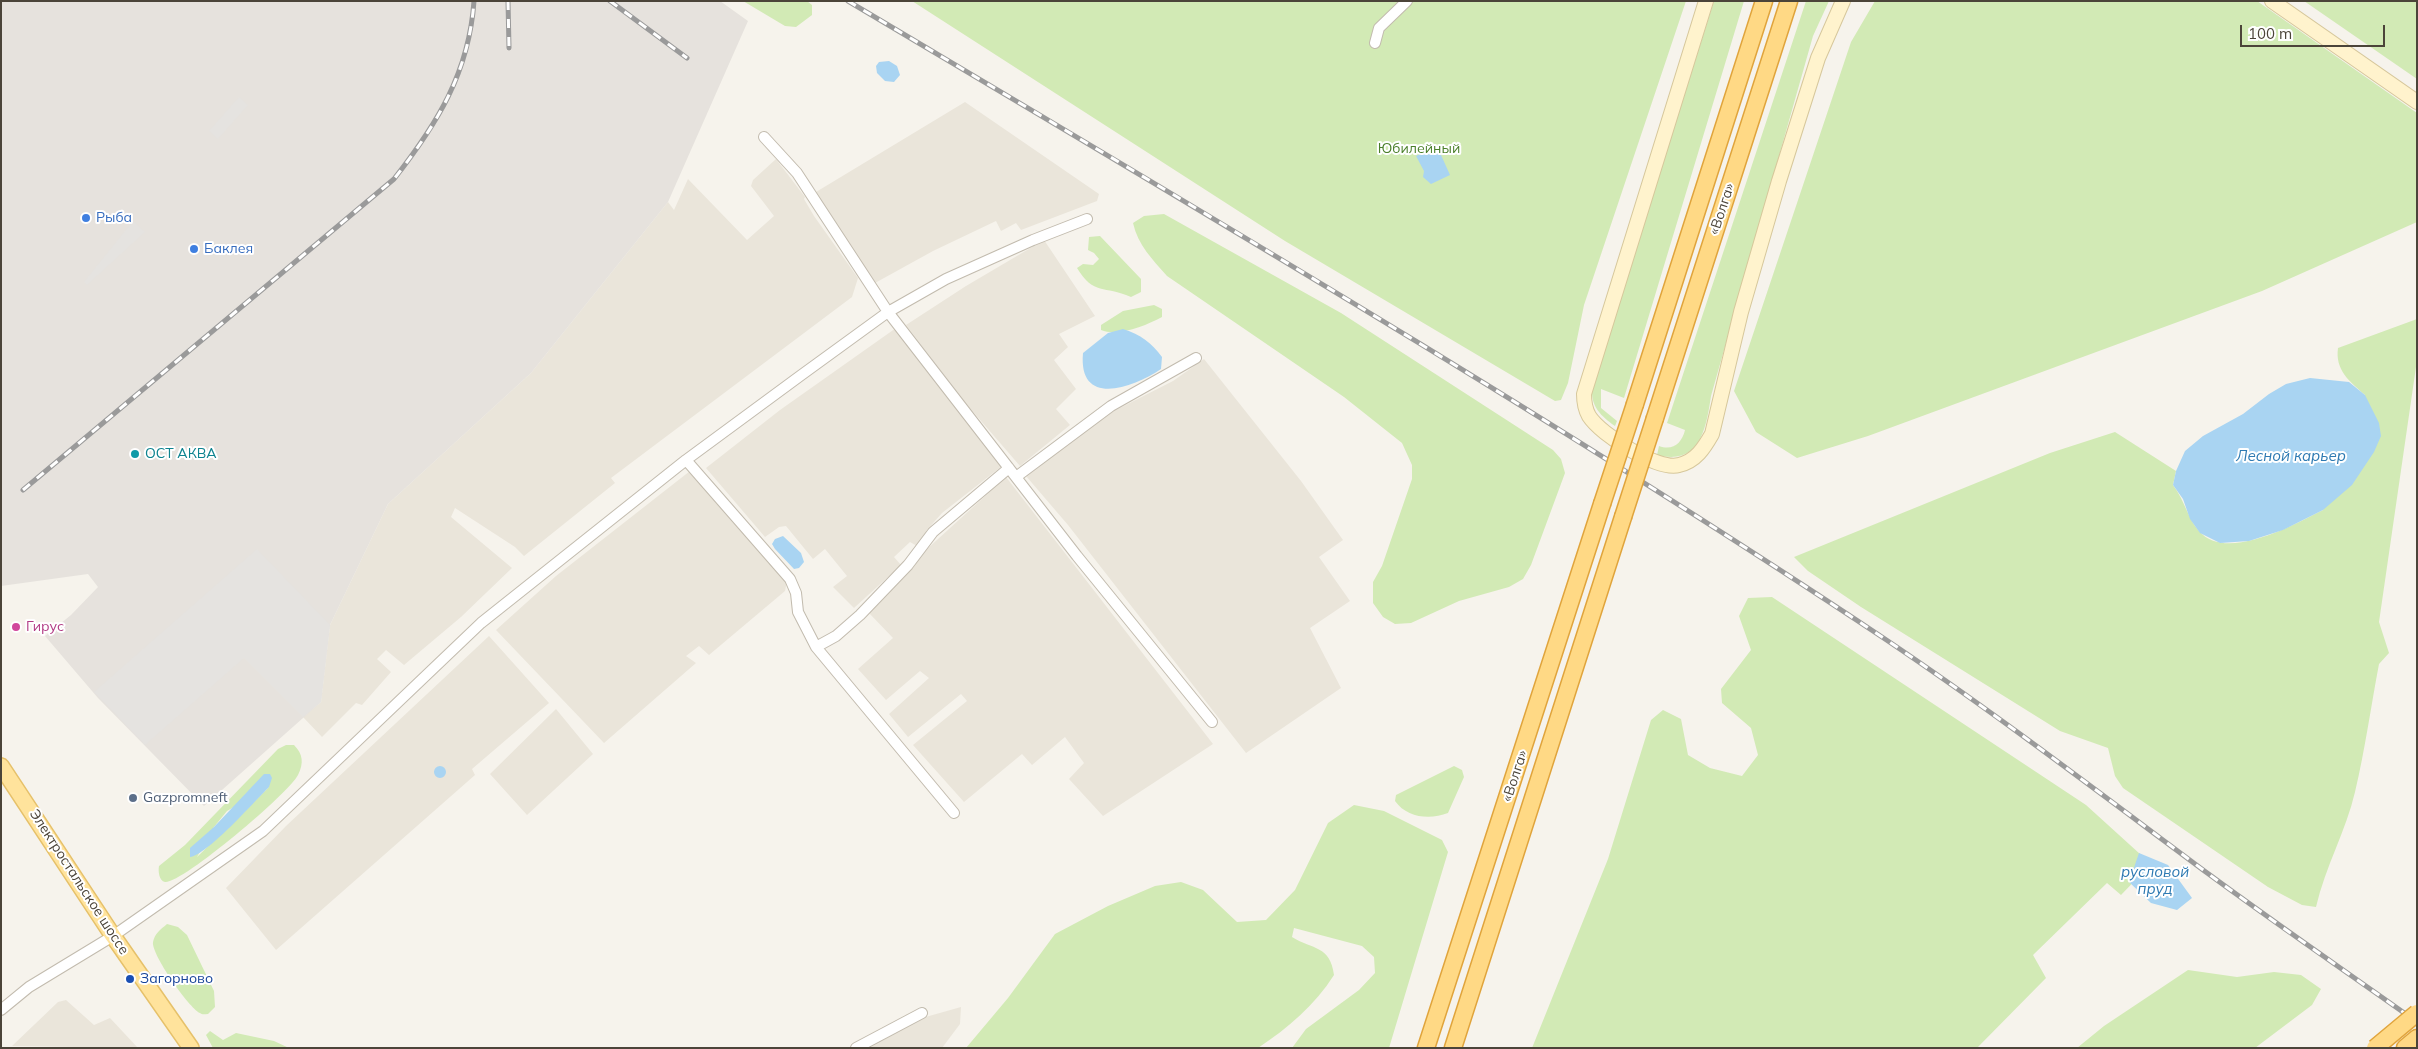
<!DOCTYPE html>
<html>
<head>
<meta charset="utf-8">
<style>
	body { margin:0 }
	#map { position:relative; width:2418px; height:1049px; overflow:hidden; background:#f6f3ec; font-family:Mulish,sans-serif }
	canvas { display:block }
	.frame { position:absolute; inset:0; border:2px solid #4b4439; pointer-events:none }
	.scale { position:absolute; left:2240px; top:25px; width:145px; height:22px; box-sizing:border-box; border:2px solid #4b4439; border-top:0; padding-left:6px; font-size:15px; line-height:18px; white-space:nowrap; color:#4b4439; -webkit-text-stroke:4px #fff; paint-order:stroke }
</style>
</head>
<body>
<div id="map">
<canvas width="2418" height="1049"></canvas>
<div class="frame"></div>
<div class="scale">100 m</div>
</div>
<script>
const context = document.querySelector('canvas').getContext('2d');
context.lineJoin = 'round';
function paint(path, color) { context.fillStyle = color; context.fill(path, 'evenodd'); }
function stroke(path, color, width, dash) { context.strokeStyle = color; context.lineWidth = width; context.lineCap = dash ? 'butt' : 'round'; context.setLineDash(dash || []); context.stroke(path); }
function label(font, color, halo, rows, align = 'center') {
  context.font = font + ' Mulish,sans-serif'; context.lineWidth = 4; context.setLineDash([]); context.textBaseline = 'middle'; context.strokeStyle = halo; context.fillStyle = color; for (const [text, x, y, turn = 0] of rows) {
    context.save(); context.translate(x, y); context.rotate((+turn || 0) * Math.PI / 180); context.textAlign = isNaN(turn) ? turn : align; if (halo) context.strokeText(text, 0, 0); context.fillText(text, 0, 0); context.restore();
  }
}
paint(new Path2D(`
	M965,102l134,92 -2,7 -76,29 -5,-7 -15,8 -5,-10 -63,30 -58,32 -59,-91z
	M776,159l29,38 -1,2 10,17 44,62 -6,19 -241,181 4,5 -91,73 -9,-9 -60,-39 -4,9 61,51 -51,49 -57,48 -18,-15 -9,9 14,13 -29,33 -6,-2 -34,34 -19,-20 18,-15 9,-77 58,-121 143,-131 137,-171 6,8 14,-31 59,61 27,-24 -23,-30 2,-6z
	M1044,240l51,76 -36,18 9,13 -14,13 22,29 -20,20 14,16 -50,41 -58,-67 -56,-74 60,-39z
	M896,328l106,138 -60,47 -16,18 3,3 -12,12 -7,-4 -16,15 7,8 -47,43 -21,-21 14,-11 -22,-27 -12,10 -27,-33 -7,1 -14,10 -59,-69 74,-58z
	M1204,359l97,122 42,59 -24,17 31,44 -40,27 31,60 -95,65 -178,-228 -42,-49 86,-64 61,-31z
	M690,471l97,110 -2,10 -76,64 -10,-9 -13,10 10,7 -92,80 -108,-113 60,-54z
	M1006,477l207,267 -110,72 -34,-37 15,-16 -19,-26 -33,28 -10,-11 -58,48 -51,-57 54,-44 -6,-7 -53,43 -19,-23 40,-36 -9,-7 -34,29 -28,-31 35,-31 -24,-25 44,-45 3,-4 -1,-4z
	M489,636l60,67 -77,66 3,6 -199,175 -50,-62 60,-62z
	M556,709l37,45 -66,61 -37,-41z
	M66,1000l28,25 16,-7 28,30 -126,-2 46,-44z
	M961,1007l-1,17 -18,24h-73l53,-30z`), '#eae5da');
paint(new Path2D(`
	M1,1h719l28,20 -80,181 -137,171 -143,131 -58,121 -9,77 -117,104 -106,-108 -53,-62 26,-21 27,-28 -10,-13 -87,12z`), '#e6e2dd');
paint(new Path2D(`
	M743,1h64l5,4v10l-16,12 -11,-1z
	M912,1h774l-102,304 -16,78 -7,17 -6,1 -270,-160z
	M1714,1h30l-120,397 -23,-9v19l16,13 -2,5c-14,-10 -24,-19 -23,-37z
	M1806,1h23l-16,35 -102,360c-5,33 -11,70 -54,59l2,-9c14,5 23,-3 26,-16l-18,-7z
	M1875,1h382l160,112v109l-155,69 -394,145 -71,22 -41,-26 -22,-41 117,-349z
	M2304,1h113v78z
	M1164,214l177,99 212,137 8,9 4,14 -34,92 -8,14 -14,8 -50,14 -48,22 -16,1 -12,-7 -10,-14v-21l9,-16 30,-87v-14l-10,-22 -58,-46 -177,-121c-15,-17 -29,-31 -34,-53l11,-7z
	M1100,236l41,43v13l-10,5c-27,-12 -37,-1 -54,-29l6,-4 10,1 6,-6 -5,-6 -6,-3 1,-13z
	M1154,305l8,4v8c-17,9 -44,20 -61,13v-5l22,-14z
	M2417,319v41l-38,262 10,31 -10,11c-8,42 -14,86 -24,128 -9,39 -30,75 -39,115l-14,-2 -34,-18 -145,-99 -8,-12 -7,-28 -48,-17 -199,-124 -53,-36 -14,-14 256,-104 65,-21 61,39 -3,14c12,16 14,32 26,46 27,32 96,-7 124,-21l42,-115c-16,-14 -30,-25 -27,-47z
	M1772,597l314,208 65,59 -30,31 -14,-12 -74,72 13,23 -69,70h-445l76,-189 43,-139 12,-10 18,9 7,36 22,13 32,8 16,-21 -7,-27 -29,-25 -1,-14 30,-39 -12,-34 9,-18z
	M286,745h8c9,9 10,18 4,30 -9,18 -116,109 -133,107 -6,-1 -7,-11 -6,-16l26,-21 93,-96zM269,787l-72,70 17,-30 13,-16z
	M1454,766l8,4 2,7 -16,36c-18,7 -41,5 -53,-12l1,-6z
	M1354,805l30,6 58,29 6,12 -59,196h-97l14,-19 53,-39 16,-17 -1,-16 -12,-11 -68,-18 -2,9c21,13 38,8 42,38 -19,30 -46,53 -76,73h-292l42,-50 47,-64 53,-28 47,-20 26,-4 22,8 34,32 29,-2 29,-30 33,-67z
	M167,924l11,3 9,8 27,56 1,16 -7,7c-3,0 -6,1 -8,-1 -11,-5 -49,-59 -47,-71 2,-9 7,-12 14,-18z
	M2188,970l49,7 37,-5 27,3 20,14 -9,16 -57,43h-178l27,-22z
	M210,1031l13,9 13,-7 38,8 15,7h-76l-7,-13z`), '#d2eab5');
paint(new Path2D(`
	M239,97l9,8 -30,34 -9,-8z
	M133,221l12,11 -58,53 -3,-3z
	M257,549l73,76 -9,77 -18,15 -59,-59 -99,87 -51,-53z`), '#e5e3e0');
paint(new Path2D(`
	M889,61l8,5 3,9 -6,7 -9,-1 -8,-8 -1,-7 3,-4z
	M1437,146l13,29 -19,9 -8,-7 1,-6 -8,-15z
	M1123,329c18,6 28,13 39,28l-1,12c-28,19 -83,39 -78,-16l25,-20z
	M2310,378l39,4 16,13 14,28 2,13 -7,16 -22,33 -29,25 -40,20 -34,11 -29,2 -20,-10 -10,-14 -7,-20 -10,-14 3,-14 9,-20 18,-15 40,-22 26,-20 17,-10z
	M783,536l18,17 3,9 -5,6 -5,1 -19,-20 -3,-5 3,-5z
	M434 772a6 6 0 1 1 12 0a6 6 0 1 1-12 0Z
	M264,774h6l2,4 -3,9c-14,14 -63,69 -79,70v-9l24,-21z
	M2139,853l29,12 24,33 -15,12 -26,-7 -22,-21z`), '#a9d4f2');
const minor = new Path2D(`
	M1375,43l4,-15 28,-27
	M764,137l33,36 91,139 189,244 135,166
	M686,460l104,119 6,14 2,19 18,35 138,166
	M1016,477l95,-71 85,-48
	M816,647l20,-11 24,-21 48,-50 25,-33 76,-64
	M1,1010l28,-23 84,-51 150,-105 218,-208 205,-163 114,-84 88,-64 58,-33 87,-39 54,-21
	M856,1048l66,-35`);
const secondary = new Path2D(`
	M1706,1l-122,393c0,8 1,15 5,22 12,19 69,55 90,49 17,-4 25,-17 33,-31l29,-122 38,-131 39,-123 25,-57
	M2272,1l145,101`);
const primary = new Path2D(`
	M1,766l112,170 78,112`);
const trunk = new Path2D(`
	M1635,404l129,-403
	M1655,418l134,-417
	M1426,1048l176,-544
	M1453,1048l170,-531
	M2405,1048l12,-10`);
stroke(minor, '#c2bbae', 12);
stroke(secondary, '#d6c79b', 16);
stroke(primary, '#e6c16a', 18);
stroke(trunk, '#e0a43c', 19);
stroke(minor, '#fff', 10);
stroke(secondary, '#fff3cd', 14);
stroke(primary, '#ffe39c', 15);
stroke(trunk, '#ffd985', 16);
const rail = new Path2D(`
	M508,1l1,47
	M610,1l77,57
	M848,1c348,207 697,412 1034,636 112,75 219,157 328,238 68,50 138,98 207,147
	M23,490l371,-311c43,-55 75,-106 80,-178`);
stroke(rail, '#9a9a9a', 5);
stroke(rail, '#fff', 3, [9]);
const trunkBridge = new Path2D(`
	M1602,504l33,-100
	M1623,517l32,-99
	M2375,1048l42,-35`);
stroke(trunkBridge, '#e0a43c', 19, []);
stroke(trunkBridge, '#ffd985', 16);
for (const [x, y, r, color] of [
	[86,218,5,"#3f7fe0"],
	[194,249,5,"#3f7fe0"],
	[135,454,5,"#0f9aa8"],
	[16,627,5,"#d1479c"],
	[133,798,5,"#5c6f8a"],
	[130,979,5,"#1a4fb4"]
]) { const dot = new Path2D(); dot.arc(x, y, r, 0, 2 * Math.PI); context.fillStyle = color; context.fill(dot); stroke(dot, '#fff', 2); }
label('14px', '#4a7f2a', '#fff', [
	["Юбилейный",1419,149]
]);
label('14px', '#4b4439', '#fff', [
	["«Волга»",1722,209,-72],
	["«Волга»",1515,776,-72],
	["Электростальское шоссе",79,882,57]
]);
label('14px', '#366cbe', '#fff', [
	["Рыба",96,218],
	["Баклея",204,249]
], 'left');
label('14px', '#0d838f', '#fff', [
	["ОСТ АКВА",145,454]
], 'left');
label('14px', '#b23c85', '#fff', [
	["Гирус",26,627]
], 'left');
label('14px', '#4e5e75', '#fff', [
	["Gazpromneft",143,798]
], 'left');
label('14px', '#164399', '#fff', [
	["Загорново",140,979]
], 'left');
label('italic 15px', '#2e7ab2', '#fff', [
	["Лесной карьер",2291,456],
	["русловой",2155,872],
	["пруд",2155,889]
]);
</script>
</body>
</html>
